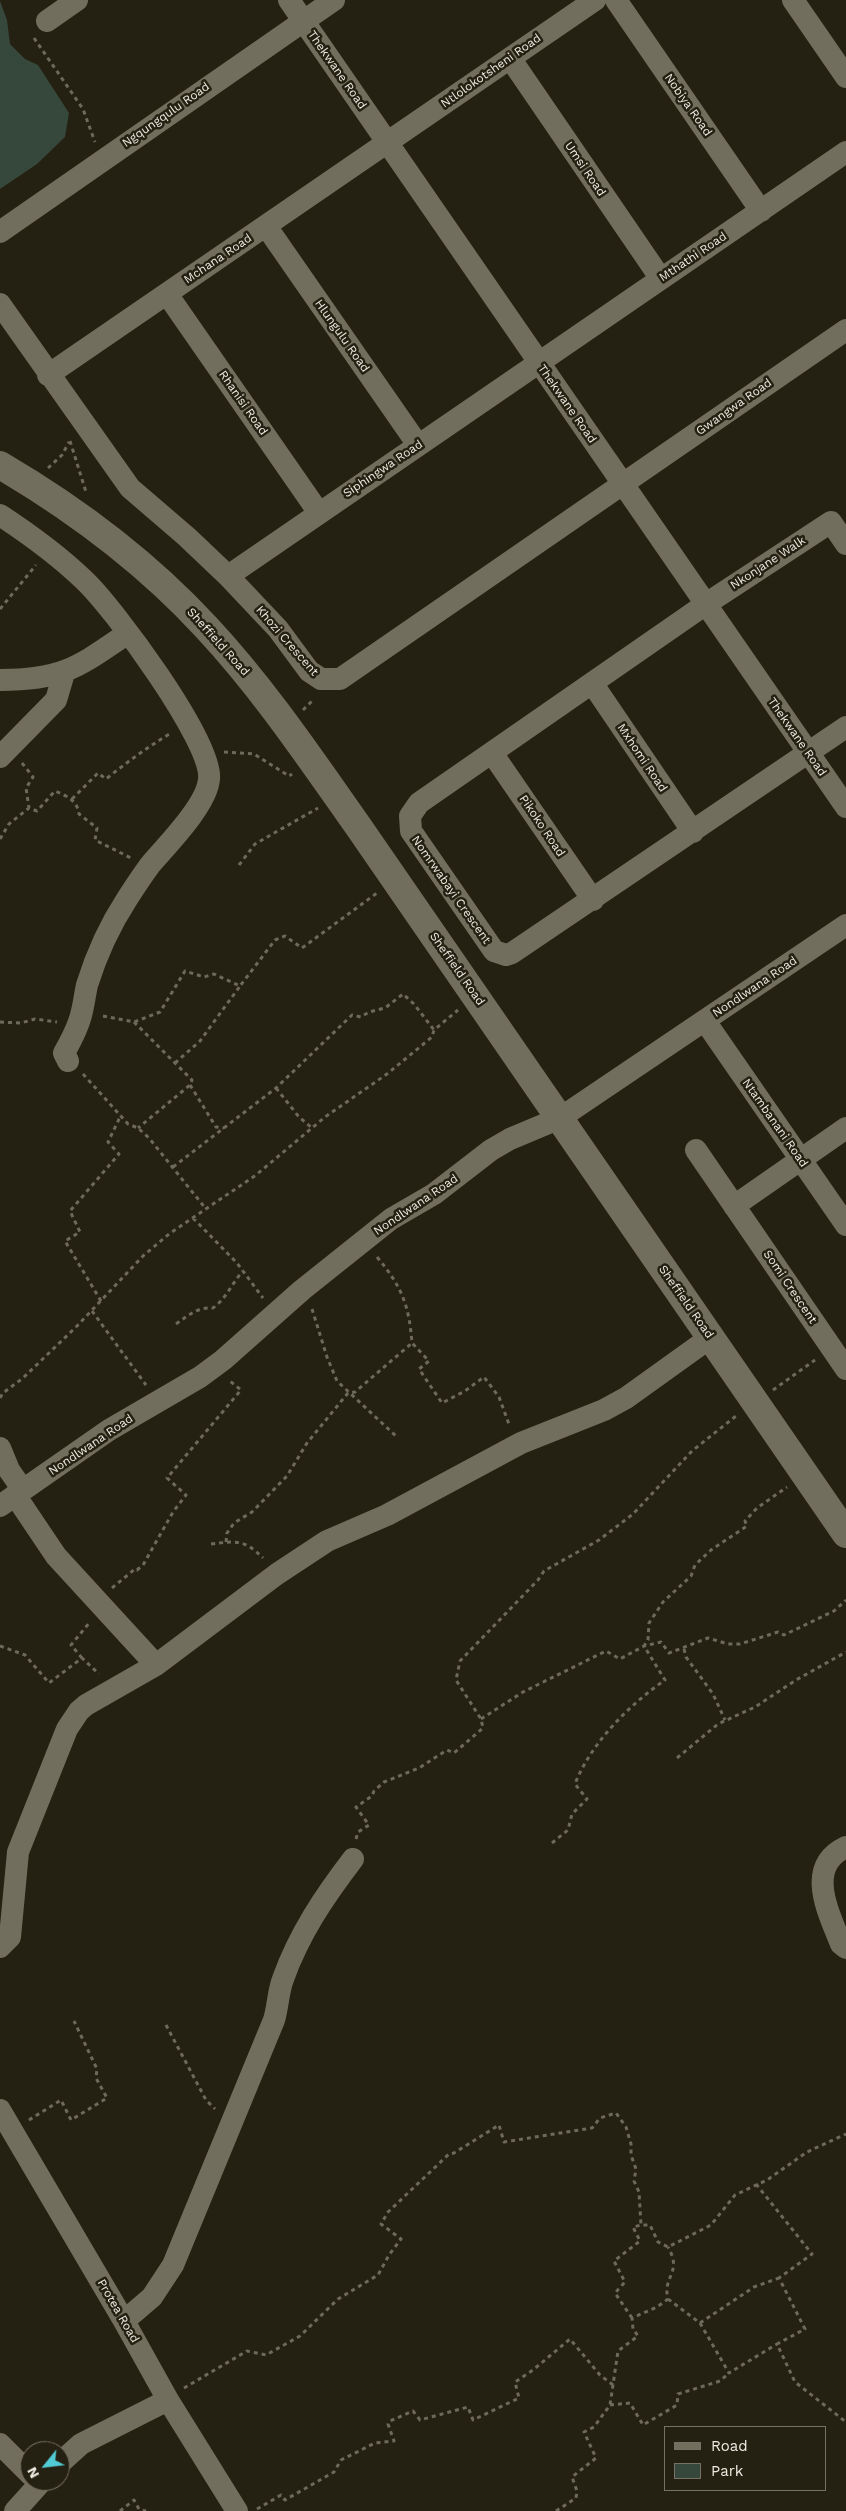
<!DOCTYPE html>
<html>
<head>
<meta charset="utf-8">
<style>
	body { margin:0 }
	#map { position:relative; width:846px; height:2511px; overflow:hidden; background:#252112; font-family:"Work Sans",sans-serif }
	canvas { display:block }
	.legend { position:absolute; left:664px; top:2426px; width:162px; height:65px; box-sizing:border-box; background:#252112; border:1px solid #757165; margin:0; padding:6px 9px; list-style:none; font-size:15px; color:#edeae1 }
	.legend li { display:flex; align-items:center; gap:10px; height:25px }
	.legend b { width:25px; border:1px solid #757165 }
	.north { position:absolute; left:20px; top:2441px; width:50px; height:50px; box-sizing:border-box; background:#252112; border:1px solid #757165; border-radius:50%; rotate:241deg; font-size:14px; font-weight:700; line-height:20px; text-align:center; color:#edeae1 }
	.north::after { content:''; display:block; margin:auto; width:18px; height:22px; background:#51ccd4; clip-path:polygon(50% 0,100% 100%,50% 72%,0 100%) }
</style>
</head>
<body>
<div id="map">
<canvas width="846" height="2511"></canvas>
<ul class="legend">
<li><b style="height:6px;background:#726e5d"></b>Road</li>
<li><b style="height:14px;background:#36473b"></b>Park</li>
</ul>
<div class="north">N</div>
</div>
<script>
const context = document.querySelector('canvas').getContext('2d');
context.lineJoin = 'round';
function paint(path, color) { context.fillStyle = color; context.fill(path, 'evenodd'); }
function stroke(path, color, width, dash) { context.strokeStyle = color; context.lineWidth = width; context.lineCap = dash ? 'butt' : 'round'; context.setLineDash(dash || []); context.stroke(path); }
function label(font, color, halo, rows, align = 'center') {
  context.font = font + ' "Work Sans",sans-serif'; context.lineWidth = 5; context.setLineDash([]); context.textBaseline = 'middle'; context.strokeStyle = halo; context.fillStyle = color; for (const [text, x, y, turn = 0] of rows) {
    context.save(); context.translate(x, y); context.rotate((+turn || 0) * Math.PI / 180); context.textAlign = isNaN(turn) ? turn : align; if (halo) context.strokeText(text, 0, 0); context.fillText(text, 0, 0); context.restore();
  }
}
paint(new Path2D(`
	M0,1l7,19 3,24 15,15 13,6 31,48 -4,24 -28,27 -37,25z`), '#36473b');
stroke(new Path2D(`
	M34,38l49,71 12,33
	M70,441l16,51
	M48,468l14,-13 7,-13
	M0,609l36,-44
	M303,710l11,-11
	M224,752l30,2 35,22 3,-2
	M22,763l11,14 -7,11 3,20 8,3 18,-20c12,5 22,9 24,23l18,14 -2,12 36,18
	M72,799l26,-26 8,6c21,-17 42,-32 65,-46
	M0,839l9,-15 20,-16
	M239,865l16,-21 63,-36
	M103,1016l31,6 26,-10 25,-41 19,6 10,-3 26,12 35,-46 10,-4 17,12 75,-55
	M0,1022l21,1 14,-4 22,3
	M134,1022l58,58 -2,5 -52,43
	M175,1063l25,-22 40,-55
	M83,1074l45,50 10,4 11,10 57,71
	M190,1085l26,42 8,1
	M276,1088l23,29 13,11
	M173,1167l103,-79 76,-73 9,2 8,-5 16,-4 18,-14 11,10 20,26
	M193,1218l44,45 26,35
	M377,1257c25,30 32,48 35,86l17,18 -10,8 23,34 23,-12 19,-14 15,20 11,30
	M101,1301l-36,-60 15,-9 -10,-21 49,-57 -11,-12 13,-27
	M312,1309l15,48 10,24 61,57
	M92,1311l54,74
	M176,1324c13,-9 21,-17 37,-16 13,-9 19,-25 30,-37
	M773,1390l42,-30
	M0,1398l3,-5 20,-15 54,-52 66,-70 26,-22 87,-59 69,-58 62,-43 45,-37 2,-7 24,-20
	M226,1542l1,-9 7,-10 18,-11 35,-36 20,-33 41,-50 7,-1 57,-49
	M211,1544c26,-3 33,-5 52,14
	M112,1588l23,-19 2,1 6,-5 30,-53 13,-17 -19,-17 74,-88 -11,-9
	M0,1646l25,9 24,28 33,-25 17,16
	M684,1649l2,8 27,37 12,26
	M82,1658l-11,-13 19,-23
	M481,1719l42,-27 83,-41 14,8 24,-13 17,-4 8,11 39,-15 20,6h12l38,-12 6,3 50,-24 12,-11
	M677,1758l41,-34 37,-17 41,-27 50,-28
	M356,1839l2,-7 11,-7 -13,-18 16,-11 2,-5 10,-9 35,-14 28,-18 7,3 29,-25 -2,-9 -25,-39 4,-19 78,-81 6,-9 55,-31 34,-26 59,-63 44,-35
	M552,1843l16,-13 4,-16 15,-15 -12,-15c16,-41 54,-79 90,-104l-21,-34 4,-6 1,-17 14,-21 28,-26 4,-11 16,-15 36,-24 -2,-5 12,-13 30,-21
	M166,2025l40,75 9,9
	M29,2120l32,-20 10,20 36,-22 -11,-20 1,-9 -23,-48
	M756,2184l56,70 -33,24 26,51 -28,15 18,38 51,40
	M668,2299l32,24 29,50 48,-29
	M632,2318l-17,-25 10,-11 -11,-21 26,-20 -7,-14 8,-2
	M700,2323l54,-36 25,-9
	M184,2388l63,-37 19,4 34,-19 38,-37 40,-24 11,-20 12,-16 -20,-15 7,-12 61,-58 5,-1 45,-28 5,17 88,-14 8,-10 16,-5 10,14 5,17v11l5,14 -2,12 5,11 2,33h9l8,17 10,5 43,-22 24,-30 32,-15 40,-28 39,-18
	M610,2405l20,-2 13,22 34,-20 1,-11 42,-13 9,-8
	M257,2509l24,-14 4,5 49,-28 7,-12 34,-17 19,-2 -6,-17 2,-3 23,-10 7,9 48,-13 5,13 46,-22 -4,-16 18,-12 37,-31 30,36 13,10
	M120,2511l14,-11 5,9 7,2
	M556,2511l20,-13 1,-7 -5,-14 24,-19 -12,-26 10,-5 16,-22 8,-54 20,-15 -5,-7 -1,-11 25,-11 11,-8c-6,-23 15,-26 0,-52`), '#6d695c', 3, [4, 4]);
stroke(new Path2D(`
	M289,0l557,807
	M616,0l145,211
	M793,0l53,77
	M47,21l30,-21
	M510,58l151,221
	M266,226l152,219
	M0,232l334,-232
	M167,294l152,219
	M0,304l130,184 57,49 41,39 50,53 31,42 12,8h19l506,-349
	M48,375l547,-375
	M0,515c29,19 58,40 84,65 29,27 129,162 125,199 -2,26 -42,66 -59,86 -8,11 -16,23 -23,34 -17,26 -31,57 -40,86 -2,9 -3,18 -5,26 -3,15 -10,28 -18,42l4,8
	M846,544l-15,-22 -125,82 -287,199 -9,13 1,15 83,120 12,4 6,-2 334,-226
	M228,576l618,-424
	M0,680c63,0 78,-13 128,-47
	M592,683l101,149
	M492,753l101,147
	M0,757l56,-57 8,-27
	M705,1021l141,204
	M696,1150l150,219
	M734,1206l112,-78
	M0,1448l9,22 14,20
	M15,1495l41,61 100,109
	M0,1506l109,-76 91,-53 23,-17 79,-70 89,-71 43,-25 57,-44 19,-11 50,-21 286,-193
	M846,1847c-42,20 -17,66 -5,97l5,4
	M0,1947l10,-10 8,-85 49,-123 12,-18 7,-6 70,-40 121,-91 50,-33 60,-26 134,-72 83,-33 22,-12 85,-61
	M0,2110l124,211 44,79 69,111
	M124,2321l28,-24 21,-32 101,-245c4,-13 4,-28 9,-41 16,-45 41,-82 70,-120
	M0,2444l30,30
	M60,2463l21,-19 87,-44
	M15,2511l27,-30`), '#726e5d', 22);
stroke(new Path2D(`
	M0,465c75,44 147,98 206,162 57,61 104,131 152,199l488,708`), '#726e5d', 28);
label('12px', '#edeae1', '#252112', [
	["Thekwane Road",337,70,55],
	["Ntlolokotsheni Road",491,71,-35],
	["Nobiya Road",688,105,55],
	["Ngqungqulu Road",166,115,-35],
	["Umsi Road",585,169,56],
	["Mthathi Road",693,257,-34],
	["Mchana Road",218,259,-34],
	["Hlungulu Road",342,336,55],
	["Rhanisi Road",243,403,55],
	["Thekwane Road",567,404,55],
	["Gwangwa Road",734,407,-35],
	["Siphingwa Road",383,469,-34],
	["Nkonjane Walk",768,563,-33],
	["Khozi Crescent",287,641,49],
	["Sheffield Road",218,642,48],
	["Thekwane Road",797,737,55],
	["Mxhomi Road",642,758,56],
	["Pikoko Road",542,826,56],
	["Nomrwabayi Crescent",451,890,55],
	["Sheffield Road",457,969,55],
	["Nondlwana Road",755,987,-34],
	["Ntambanani Road",775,1123,55],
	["Nondlwana Road",416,1205,-34],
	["Somi Crescent",790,1287,56],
	["Sheffield Road",686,1302,55],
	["Nondlwana Road",91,1445,-34],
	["Protea Road",118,2311,60]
]);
</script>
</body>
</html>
